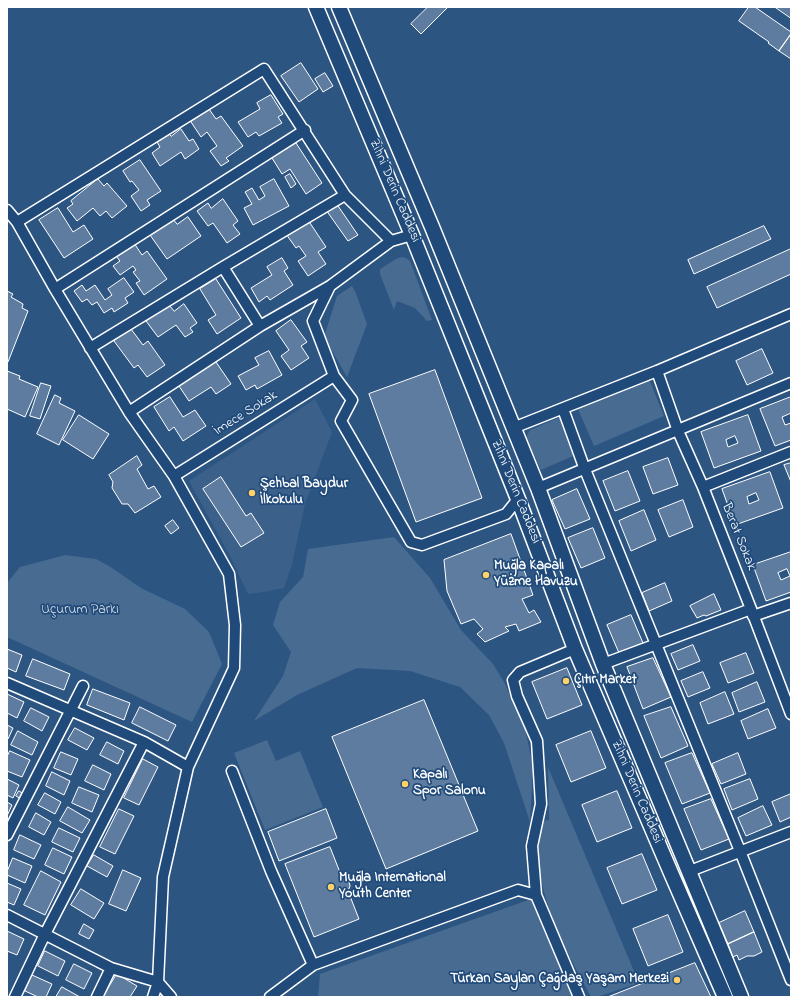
<!DOCTYPE html>
<html>
<head>
<meta charset="utf-8">
<style>
	body { margin:0 }
	#map { position:relative; width:798px; height:1004px; overflow:hidden; background:#2c5582; font-family:"Indie Flower",sans-serif }
	canvas { display:block }
	.frame { position:absolute; inset:0; border:8px solid #fff; pointer-events:none }
</style>
</head>
<body>
<div id="map">
<canvas width="798" height="1004"></canvas>
<div class="frame"></div>
</div>
<script>
const context = document.querySelector('canvas').getContext('2d');
context.lineJoin = 'round';
function paint(path, color) { context.fillStyle = color; context.fill(path, 'evenodd'); }
function stroke(path, color, width, dash) { context.strokeStyle = color; context.lineWidth = width; context.lineCap = dash ? 'butt' : 'round'; context.setLineDash(dash || []); context.stroke(path); }
function label(font, color, halo, rows, align = 'center') {
  context.font = font + ' "Indie Flower",sans-serif'; context.lineWidth = 3.5; context.setLineDash([]); context.textBaseline = 'middle'; context.strokeStyle = halo; context.fillStyle = color; for (const [text, x, y, turn = 0] of rows) {
    context.save(); context.translate(x, y); context.rotate((+turn || 0) * Math.PI / 180); context.textAlign = isNaN(turn) ? turn : align; if (halo) context.strokeText(text, 0, 0); context.fillText(text, 0, 0); context.restore();
  }
}
paint(new Path2D(`
	M315,399l17,33 -27,72 -13,60 -8,24 -20,4 -16,2 -17,-36 -42,-77z`), '#3b618b');
paint(new Path2D(`
	M401,257l5,1 4,3 22,59 -5,1 -12,-13 -18,-7 -3,9 -14,-36v-5l16,-10z
	M352,286l3,5 12,33 -20,53 -23,-40 13,-41z
	M649,379l15,37 -70,30 -16,-37z
	M560,417l13,39 -32,14 -15,-33 4,-7z
	M394,537l36,41 31,52 32,34 11,18 21,47 8,37 -3,56 -26,-79 -15,-28 -29,-28 -50,-16 -53,-3 -60,27 -43,26 29,-45 8,-24 -18,-27 7,-23 23,-25 5,-28z
	M65,555l31,4 13,7 32,22 44,21 24,23 13,32 -30,58 -185,-85v-54l13,-16z
	M267,740l9,21 24,-10 23,56 -58,23 -31,-77z
	M548,767l91,216 -42,14h-6c-29,-54 -62,-112 -51,-176l9,-1z
	M531,899l41,98h-254l2,-23z`), '#486b92');
const building = new Path2D(`
	M428,7h20l-27,27 -10,-10z
	M749,7h6l36,25v2l-12,17 -11,-8 1,-1 -30,-21z
	M775,7h16v11z
	M791,34v25l-12,-8z
	M301,63l17,26 -19,13 -18,-26z
	M325,73l8,13 -10,6 -8,-13z
	M271,95l12,19 -5,3 4,6 -23,13 -3,-4 -8,5 -10,-15 22,-13 -3,-6z
	M209,109l7,10 5,-3 22,30 -17,12 3,3 -8,5 -11,-15 7,-5 -10,-14 -6,5 -10,-15z
	M181,129l8,12 4,-2 6,10 -14,10 -4,-7 -21,14 -8,-13 8,-6 -3,-5 12,-8 2,2z
	M296,143l26,40 -16,11 -16,-25 -8,5 -10,-16z
	M140,160l21,31 -14,9 3,5 -9,6 -10,-15 8,-6 -7,-9 -2,1 -7,-11z
	M290,174l6,10 -5,4 -6,-11z
	M98,179l6,7 3,-3 20,23 -15,12 -6,-7 -6,5 -7,-8 -16,13 -10,-13 6,-4 -2,-3z
	M274,179l15,27 -36,19 -9,-17 8,-4 -7,-12 7,-4 7,12 6,-4 -5,-9z
	M223,199l15,22 -5,4 7,9 -13,9 -14,-20 -5,3 -11,-15 11,-8 3,5z
	M336,203l22,32 -10,6 -22,-31z
	M58,208l15,24 11,-7 9,14 -29,19 -25,-38z
	M188,217l13,19 -34,23 -17,-24 23,-16 4,5z
	M308,220l18,27 -8,5 8,12 -18,12 -10,-15 8,-5 -7,-10 -3,2 -10,-14z
	M764,226l7,13 -77,35 -6,-14z
	M134,243l8,12 5,-4 20,28 -23,16 -8,-12 4,-2 -7,-9 3,-2 -3,-4 -13,9 -7,-9 7,-5 -4,-5z
	M791,249v25l-74,34 -10,-21z
	M282,258l6,10 -4,3 9,14 -23,15 -3,-4 -8,6 -8,-14 21,-13 -5,-8z
	M124,278l10,14 -9,6 3,5 -14,9 -2,-4 -8,5 -7,-11 -5,3 -5,-6 -5,3 -8,-11 8,-6 4,6 9,-6 10,15 7,-5 -4,-6z
	M216,279l25,39 -24,16 -9,-14 8,-5 -16,-26z
	M7,291l6,3 -2,3 12,7 -1,4 6,3 -20,51 -1,-1z
	M184,304l13,19 -7,5 3,4 -8,5 -9,-12 -18,12 -12,-16 23,-16 5,6z
	M291,320l16,22 -6,4 8,12 -18,12 -10,-14 8,-6 -13,-19z
	M131,329l12,16 5,-4 17,24 -18,12 -9,-12 -4,3 -20,-27z
	M762,349l11,24 -26,12 -11,-24z
	M269,351l13,24 -25,14 -2,-4 -9,5 -8,-14 21,-11 -4,-7z
	M216,362l15,22 -15,10 -5,-7 -22,14 -10,-15z
	M435,370l47,128 -66,24 -47,-128z
	M7,371l13,5 -1,3 19,8 -13,30 -18,-8z
	M41,383l10,3 -11,33 -10,-3z
	M55,395l6,3 -2,5 16,8 -16,34 -22,-11z
	M170,397l13,20 12,-7 11,16 -23,15 -9,-14 -5,4 -15,-24z
	M791,397v16l-9,4 3,8 6,-2v17l-16,6 -15,-37z
	M79,415l30,19 -16,25 -30,-19z
	M748,415l13,36 -47,17 -13,-36zM735,436l3,7 -10,4 -2,-7z
	M137,456l5,9 -5,4 11,20 6,-3 7,11 -26,16 -7,-9h-6l-10,-16 1,-6 -4,-7z
	M668,458l10,27 -25,9 -10,-27z
	M791,463v19l-7,-17z
	M628,471l12,30 -25,10 -12,-30z
	M770,472l13,36 -48,17 -13,-36zM756,493l3,7 -10,4 -2,-7z
	M221,477l25,39 5,-3 13,20 -23,14 -38,-58z
	M577,489l13,30 -25,10 -13,-29z
	M683,500l10,27 -24,10 -11,-27z
	M644,510l12,30 -25,11 -12,-30z
	M173,520l6,8 -8,6 -6,-8z
	M593,528l12,30 -24,10 -13,-30z
	M511,534l22,61 -11,4 7,14 5,-3 7,12 -22,9 -3,-7 -11,3 4,4 -24,11 -8,-8 6,-5 -9,-10 -13,5 -14,-33 -3,-31z
	M791,552v40l-25,9 -13,-36zM787,569l3,7 -9,4 -3,-7z
	M665,583l7,18 -23,10 -7,-18z
	M714,594l7,16 -15,6 -2,-1 -7,3 -7,-12z
	M631,615l12,28 -24,10 -12,-28z
	M693,645l7,16 -22,9 -7,-16z
	M7,649l15,6 -6,17 -9,-4z
	M746,653l8,20 -26,10 -8,-20z
	M653,658l18,39 -28,12 -16,-42z
	M33,659l37,15 -6,16 -38,-14z
	M567,668l15,37 -35,14 -15,-37z
	M703,672l7,16 -22,9 -7,-16z
	M757,682l8,20 -26,10 -7,-19z
	M93,689l37,14 -6,17 -37,-15z
	M725,692l9,22 -26,10 -8,-21z
	M7,694l17,8 -7,16 -10,-5z
	M424,700l54,131 -92,38 -54,-132z
	M140,707l36,18 -8,16 -36,-18z
	M671,707l17,39 -27,12 -17,-42z
	M31,708l18,9 -7,14 -18,-10z
	M768,709l8,19 -28,11 -7,-18z
	M7,725l6,3 -5,11h-1z
	M75,728l19,10 -7,12 -19,-10z
	M18,731l20,11 -6,13 -21,-10z
	M591,731l15,37 -35,14 -15,-37z
	M107,742l17,9 -6,13 -18,-9z
	M10,751l20,9 -8,17 -15,-6v-14z
	M61,752l17,7 -7,16 -17,-7z
	M692,753l18,40 -28,11 -17,-41z
	M738,753l8,21 -25,10 -9,-20z
	M143,759l15,8 -19,38 -15,-7z
	M93,765l18,9 -7,16 -19,-9z
	M52,772l18,9 -6,14 -18,-9z
	M7,779l12,6 -6,13 -6,-3z
	M750,779l8,20 -26,11 -8,-21z
	M79,787l20,8 -7,17 -20,-9z
	M19,791l5,3 -3,5 -5,-3z
	M617,791l15,37 -35,14 -15,-37z
	M45,793l16,9 -6,12 -17,-9z
	M791,794v23l-11,5 -8,-20z
	M711,799l18,40 -28,11 -17,-41z
	M7,802l5,3 -5,11z
	M763,806l9,19 -26,11 -8,-18z
	M68,807l22,13 -8,13 -22,-12z
	M119,809l15,7 -19,38 -15,-7z
	M326,809l11,29 -58,23 -11,-29z
	M36,813l15,9 -7,13 -15,-8z
	M59,828l21,10 -7,14 -21,-10z
	M20,835l21,10 -7,14 -20,-9z
	M330,847l11,28 5,2 3,4 1,5 -2,5 11,28 -45,18 -29,-73z
	M53,848l19,9 -8,17 -19,-9z
	M642,854l15,36 -35,14 -15,-36z
	M94,855l19,11 -6,11 -20,-11z
	M13,858l19,8 -7,17 -18,-8v-3z
	M123,870l18,8 -15,33 -17,-7z
	M41,871l20,11 -16,33 -21,-10z
	M7,883l14,6 -7,16 -7,-3z
	M81,889l23,14 -10,16 -23,-14z
	M745,911l9,21 -26,12 -9,-21z
	M668,915l15,37 -35,14 -15,-37z
	M84,924l10,6 -5,9 -10,-5z
	M7,931l17,8 -7,16 -10,-4z
	M754,932l8,20 -8,4h-7l-8,4 -2,-5 -4,2 -5,-13z
	M45,951l20,10 -7,15 -20,-10z
	M695,963l16,34h-103z
	M74,964l18,9 -8,16 -18,-9z
	M117,974l20,12 -7,11h-27z
	M32,975l20,9 -6,13h-8l-13,-6z
	M62,987l18,10h-24z`);
paint(building, '#5e7c9f');
stroke(building, '#fff', 1);
const minor = new Path2D(`
	M7,210l10,12 38,67 74,123 45,64 55,98 6,51 -1,43 -46,99 -25,110 -5,105 -5,15
	M17,222l247,-153 81,126 46,46
	M223,267l37,59
	M330,286l-17,35 21,55 18,24 -11,21 70,121 11,3 84,-31 12,-15
	M55,289l250,-159
	M90,348l133,-81 122,-72
	M657,371l21,60 25,56 48,122 40,105
	M563,409l21,58 156,384 51,129
	M129,412l131,-86 70,-40 61,-45 21,-6
	M513,428l144,-57 134,-57
	M174,476l160,-100
	M703,487l88,-35
	M538,488l253,-105
	M753,616l38,-13
	M575,649l-55,23 -7,8 4,16 20,45 4,63 -9,42 4,49 43,102
	M603,664l148,-55
	M7,683l137,59 44,25
	M232,771l39,100 42,94
	M7,835l76,-149
	M690,871l101,-39
	M7,915l104,53 47,14
	M158,982l13,15
	M15,997l30,-63 99,-192
	M97,997l14,-29
	M270,997l43,-32 205,-75 18,5`);
const secondary = new Path2D(`
	M316,7l96,228 106,264 57,150 96,224 54,124
	M339,7l93,220 106,261 65,176 138,333`);
stroke(minor, '#fff', 13);
stroke(secondary, '#fff', 17);
stroke(minor, '#1f4a7a', 10);
stroke(secondary, '#1f4a7a', 14);
for (const [x, y, r, color] of [
	[252,493,4,"#ffd166"],
	[486,575,4,"#ffd166"],
	[566,681,4,"#ffd166"],
	[405,784,4,"#ffd166"],
	[331,887,4,"#ffd166"],
	[677,980,4,"#ffd166"]
]) { const dot = new Path2D(); dot.arc(x, y, r, 0, 2 * Math.PI); context.fillStyle = color; context.fill(dot); stroke(dot, '#1f4a7a', 1.5); }
label('14px', '#fff', '#1f4a7a', [
	["Zihni Derin Caddesi",394,191,67],
	["İmece Sokak",246,414,-32],
	["Zihni Derin Caddesi",515,492,68],
	["Berat Sokak",738,537,68],
	["Zihni Derin Caddesi",636,792,67]
]);
label('bold 14px', '#fff', '#1f4a7a', [
	["Şehbal Baydur",260,485],
	["İlkokulu",260,501],
	["Muğla Kapalı",494,567],
	["Yüzme Havuzu",494,583],
	["Çıtır Market",574,681],
	["Kapalı",413,776],
	["Spor Salonu",413,792],
	["Muğla International",339,879],
	["Youth Center",339,895],
	["Türkan Saylan Çağdaş Yaşam Merkezi",669,980,"right"]
], 'left');
label('14px', '#dae1e9', '#1f4a7a', [
	["Uçurum Parkı",80,611]
]);
</script>
</body>
</html>
